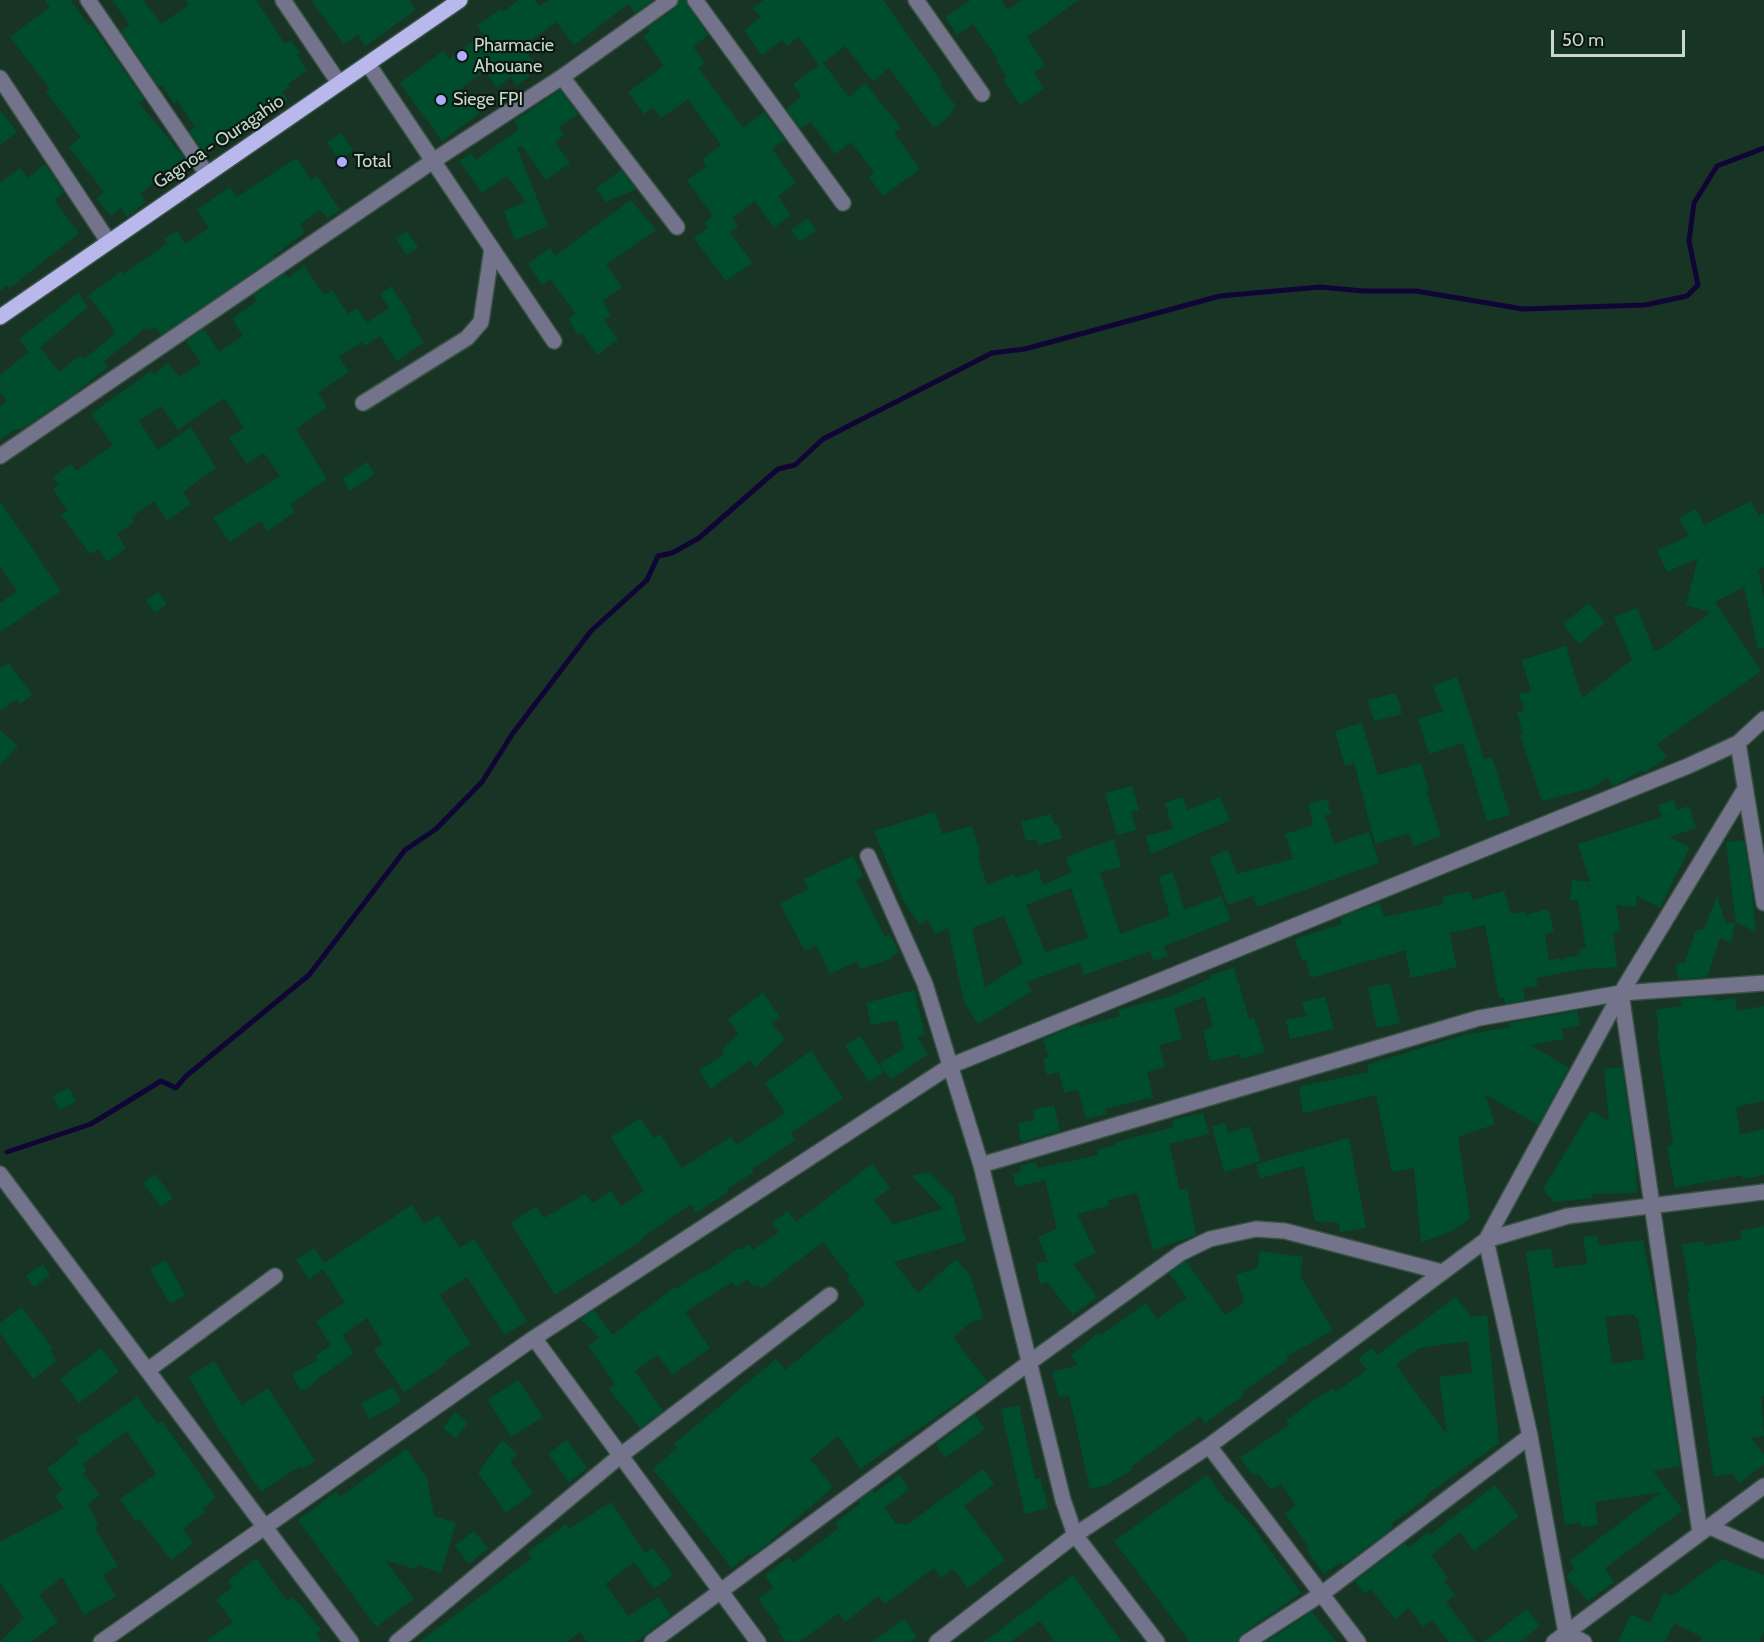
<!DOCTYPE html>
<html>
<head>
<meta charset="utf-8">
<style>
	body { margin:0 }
	#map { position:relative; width:1764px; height:1642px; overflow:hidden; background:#183425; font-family:Cabin,sans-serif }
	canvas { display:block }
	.scale { position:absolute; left:1551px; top:30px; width:134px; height:27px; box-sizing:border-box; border:3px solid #c7d7cd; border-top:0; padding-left:8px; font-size:18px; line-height:21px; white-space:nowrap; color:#c7d7cd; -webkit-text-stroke:4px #0c1912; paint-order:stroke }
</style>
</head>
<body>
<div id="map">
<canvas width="1764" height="1642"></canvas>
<div class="scale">50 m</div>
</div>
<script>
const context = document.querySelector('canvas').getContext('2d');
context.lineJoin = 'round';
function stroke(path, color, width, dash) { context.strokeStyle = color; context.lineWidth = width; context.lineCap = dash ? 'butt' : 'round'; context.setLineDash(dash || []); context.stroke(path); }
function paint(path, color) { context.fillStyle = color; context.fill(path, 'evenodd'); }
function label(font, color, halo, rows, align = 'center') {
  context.font = font + ' Cabin,sans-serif'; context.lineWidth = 4.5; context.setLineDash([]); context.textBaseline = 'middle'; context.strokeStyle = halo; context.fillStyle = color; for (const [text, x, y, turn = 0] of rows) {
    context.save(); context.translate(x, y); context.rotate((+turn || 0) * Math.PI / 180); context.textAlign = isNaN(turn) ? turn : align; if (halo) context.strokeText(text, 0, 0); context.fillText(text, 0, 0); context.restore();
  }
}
stroke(new Path2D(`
	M7,1152l84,-28 70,-43 15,7 9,-11 124,-102 96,-125 31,-21 46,-47 31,-49 78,-102 56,-51 11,-24 14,-3 27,-15 79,-69 17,-4 28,-26 169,-86 33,-4 195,-53 100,-9 43,4h53l107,18 122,-4 42,-9 11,-11 -9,-44 5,-38 23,-37 47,-18`), '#110535', 5);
paint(new Path2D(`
	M45,0h25l19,25 2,-1 53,75 -5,4 46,56 -45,35 6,8 -19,15 -6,-9 -10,8 -15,-18 8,-6 -35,-45 12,-10 -35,-45 4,-3 -40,-52 40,-30z
	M112,0h31l18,24 28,-19 -4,-5h71l29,44 6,-4 9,13 -3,2 10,15 -19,14 2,3 -8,5 6,8 -36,27 -4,-6 -45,30 -14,-20 6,-4 -18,-27 -3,3 -12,-18 -3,2 -38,-56 9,-6z
	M311,0h98l7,10 -51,36 -7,-11 -14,9z
	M519,0h16l4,6 10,-6h104l-18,13 -7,-9 -54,41 -18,-23 -34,25 17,22 -22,16 -6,-8 -14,11 -12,-17 -24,17 19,25 -38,28 -42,-58 43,-32 6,8 34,-25 -6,-8 24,-17 2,3z
	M680,0h5l23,35 -15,12 12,16 -7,5 45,60 21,-16 21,28 -13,9 24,34 -18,13 13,19 -17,13 -19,-27 -23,17 6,8 -8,6 22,31 -26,18 -32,-43 14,-10 -3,-6 8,-6 -26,-36 20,-14 -5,-7 19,-14 -33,-46 -27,19 -8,-11 -9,7 -16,-22 36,-26 -21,-30 7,-5 -3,-3 29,-20z
	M764,0h119l60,84 -3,2 16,20 -6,6 2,2 -18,14 -45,-60 -16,13 -28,-35 -22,17 26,34 16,-14 36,45 -7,5 26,36 -37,27 -14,-19 5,-5 -23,-30 -16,12 -24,-32 -11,6 -14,-19 16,-13 -9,-12 26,-19 -21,-28 -11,9 -5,-6 -20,15 -18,-25 17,-13 -8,-9z
	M971,0h30l7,10 14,-10h57l-52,37 18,28 -11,8 10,15 -24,17 -17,-25 4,-3 -11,-17 1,-2 -24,-34 -16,11 -12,-18z
	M560,90l18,24 -19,13 5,8 -9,7 15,21 -24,17 -24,-34 -5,2 31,78 -33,14 -11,-29 22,-9 -19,-26 -25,17 -23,-32 12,-8 5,7 43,-31 -5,-8z
	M0,110l17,22 -17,13z
	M341,133l12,17 -14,10 -12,-18z
	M296,158l15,22 6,-4 23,34 -12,8 -8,-8 -20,14 5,8 -32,24 1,2 -113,77 -6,-8 -5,3 -3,-3 -43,34 4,6 -37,29 -48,32 -11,3 -12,9v-34l7,-5 -7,-9v-17l29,-23 -10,-13 59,-46 10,14 -48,40 19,25 22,-17 3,4 30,-24 -2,-3 3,-2 -27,-34 33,-25 2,3 45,-31 -3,-4 12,-8 8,13 24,-16 -12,-18 33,-23 7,10z
	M45,164l19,28 -10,8 25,33 -69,55 -3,-3 -7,6v-108l20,-15 8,10z
	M621,170l15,19 -30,13 -10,-13z
	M631,200l25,30 -50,35 16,22 -19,14 8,15 -7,4 14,19 -21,16 -15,-22 -4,2 -10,-16 8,-5 -26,-35 -8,6 -14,-21 22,-16 5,8z
	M808,218l8,12 -16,12 -9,-12z
	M407,231l11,16 -11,8 -11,-16z
	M304,266l20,29 8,-5 16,24 9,-6 10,15 22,-15 -9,-14 11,-8 21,32 -3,2 15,22 -27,19 -17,-25 -15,10 -3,-4 -23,15 10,15 -31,21 9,14 -31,22 31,50 -37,25 5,8 -27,19 -7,-10 -31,21 -17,-24 67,-42 -16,-23 -17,11 -18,-26 15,-10 -20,-30 -46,32 -17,-24 -22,15 19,29 33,-23 25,41 -33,24 8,12 -24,17 -13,-20 -23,17 3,4 -17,12 9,14 -19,14 -9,-13 -8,5 -29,-39 6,-5 -14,-21 6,-4 -6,-8 18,-13 5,7 37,-26 -22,-31 60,-43 3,4 13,-12 13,14 21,-14 -15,-22 18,-12 15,23 24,-16 -11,-17 25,-18 -4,-6 32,-22 3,5z
	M367,462l8,12 -25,17 -8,-12z
	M0,501l61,90 -61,41v-29l17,-12 -17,-24z
	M1751,501l8,15 5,-3v54l-6,4 6,27v50l-6,1 -14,-62 -29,15 46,69 -104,73 10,13 -23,16 -2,-3 -29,16 -6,-9 -15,11 -50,13 -22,-66 3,-1 -6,-22 7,-1 -5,-17 12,-3 -9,-31 44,-14 16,52 50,-38 -18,-43 23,-9 17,43 6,-2 52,-37 -26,-7 12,-47 -31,14 -10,-22 32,-14 -10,-18 17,-9 8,16z
	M158,592l9,12 -12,9 -9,-13z
	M1589,603l16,20 -26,21 -16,-20z
	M9,663l23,32 -12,9 -3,-5 -17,12v-42z
	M1457,677l27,82 8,-2 18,58 -23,6 -24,-78 -34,11 -11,-35 25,-8 -10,-25z
	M1396,693l6,21 -28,7 -6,-21z
	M1362,723l16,52 43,-12 8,26 -3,1 15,46 -28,10 -4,-13 -34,11 -21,-81 -9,3 -10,-35z
	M0,730l18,16 -18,19z
	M1132,786l7,24 -8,2 5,18 -19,5 -12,-42z
	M1183,797l4,13 33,-13 10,23 -79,34 -5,-18 27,-7 -8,-26z
	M1327,799l4,15 -6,1 9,29 35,-12 10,31 -122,44 -4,-11 -25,9 -18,-48 18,-7 9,24 56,-15 -8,-25 28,-9 -5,-21z
	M1674,800l3,10 12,-4 7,22 -27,9 21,10 -30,61 -23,-12 -1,11 -20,-2 4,26 -7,2 4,34 -35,2 -46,9 2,8 -15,2 2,12 -20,4 -1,-7 -5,1 -14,-73 -36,8 8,34 -46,11 -6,-28 -94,28 -5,-19 -4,1 -7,-21 47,-15 -2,-6 27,-11 13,-4 4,14 60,-13 -2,-7 28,-6 2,9 32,-9 7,23 14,-3 1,4 22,-6 6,23 -9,2 4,27 12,-3 2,6 1,-6 16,-3 -1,-6 7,-1 -8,-47 -8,-1 2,-20 18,2 -12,-38 84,-27 -4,-12z
	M935,812l7,22 30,-8 8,27 -3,1 10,31 27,-11 1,4 23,-8 5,15 29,-13 -6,-15 48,-18 7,28 -21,5 20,62 50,-18 -11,-39 14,-5 11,38 37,-14 10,24 -67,26 4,10 -15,5 -3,-10 -66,24 -4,-12 -54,19 6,9 -54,33 -14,-22 -16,-74 -13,6 -7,-15 -8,6 -18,-27 -28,-67zM1071,888l17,50 -43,14 -19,-47zM1004,916l19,47 -38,24 -13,-59z
	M1051,814l3,11h4l4,13 -24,7 -2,-6 -10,2 -5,-19z
	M1744,840l7,45 5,47 -20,-10 -10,-80z
	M853,856l10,21 -7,3 29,57 5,-3 9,18 -8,4 2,2 -32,11 -4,-8 -27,13 -14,-29 -11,6 -25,-47 28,-15 -4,-10z
	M1717,896l9,28 9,-2 -4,20 -11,-4 -13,39 -29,2 -2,-15 9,-1 10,-31 7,2 -7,-3 9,-2z
	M1234,968l15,51 5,-2 11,35 -24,7 -1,-5 -30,7 -7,-31 10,-3 -8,-30 -31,11 8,31 -23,6 6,22 -18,5 6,25 -48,12 1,5 -20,5 -8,-30 -14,4 -5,-21 -12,3 -4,-17 6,-1 -6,-18 36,-15 1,3 40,-11 -2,-6 51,-13 42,-19 -1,-3z
	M1390,983l10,40 -23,5 -9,-40z
	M914,990l11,45 -8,2 11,17 -37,25 -11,-15 24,-16 -7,-28 -26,5 -5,-22z
	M763,993l17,24 -9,6 14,16 -30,28 -5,-7 -39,29 -12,-19 26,-16 -3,-4 17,-16 -11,-15z
	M1325,997l9,32 -44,10 -4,-19 20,-4 -4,-14z
	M1710,997l4,1 1,3 20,-3 2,13 27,-5v95l-28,6 4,28 24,-6v46l-21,4 -1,-4 -67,13 -8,-41 6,-3 -16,-111h2l-3,-23 26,-4 -1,-7z
	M1577,1011l3,14 -18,4 2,10 -34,6 39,23 -31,57 -53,-31 10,30 -37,13 12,81 -19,14 -30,10 -7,-74 -22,4 -16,-77 -73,18 -4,-25 4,-2 66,-14 -2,-7 96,-30 47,-8 -1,-4z
	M860,1036l24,36 -15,10 -24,-36z
	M811,1051l32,47 -52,35 4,7 -43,29 2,3 -27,17 1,3 -32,21 -5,-9 -49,34 1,2 -88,55 -44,-72 25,-17 8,12 41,-24 7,9 19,-12 10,15 23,-15 -33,-54 29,-19 14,20 6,-4 22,34 49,-31 5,8 49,-32 -20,-30z
	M1622,1067l14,97 1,29 -45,1 1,4 -39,4 -11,-13 48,-79 18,12 -5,-53z
	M69,1088l7,13 -16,9 -7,-14z
	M1054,1105l6,26 -39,11 -3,-19 17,-3 -2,-10z
	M1203,1113l6,21 -40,10 11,46 7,-2 9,47 -43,15 -16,-57 -29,7 1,6 -32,8 19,39 -23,11 24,33 -24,18 -26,-33 -7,2 -4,-21 12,-1 -10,-25 19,-8 -12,-49 -29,7 -3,-13 8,-2 -1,-6 16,-4 2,6 60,-13 -1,-5 18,-5 -1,-2 60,-16 -2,-7z
	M1225,1123l3,10 22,-7 10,35 -36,11 -12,-45z
	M1349,1138l17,90 -26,4 -1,-9 -24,-2 -11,-55 -44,12 -4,-14z
	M872,1164l18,24 -16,12 19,24 50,-15 -31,-33 17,-4 24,24 13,45 -72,21 24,31 38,-34 14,17 14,43 -13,3 -18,15 34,45 -127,87 -22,-33 -28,23 23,28 -67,58 -15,11 -2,-2 -17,14 -79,-99 24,-21 -3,-4 102,-85 9,11 81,-66 -19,-25 3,-2 -27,-35 -62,47 -3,-5 -4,3 -6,-8 -12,8 -4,-5 -47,30 25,36 -38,27 -14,-20 -23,16 28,40 -23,17 -31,-39 6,-5 -27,-38 11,-8 -18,-19 13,-9 18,25 63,-48 1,2 27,-18 1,2 35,-25 2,2 8,-6 4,6 26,-18 -7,-9 16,-12 8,11z
	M155,1174l18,24 -12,9 -18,-24z
	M412,1205l12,19 14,-9 22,33 14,-9 53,82 -22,14 -38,-58 -27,18 31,49 -27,18 2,2 -42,28 -30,-42 9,-6 -16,-26 -25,17 12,18 -41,29 1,2 -13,7 -9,-17 26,-14 -3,-4 16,-11 -15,-23 29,-20 -22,-33 -14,10 -13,-19 18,-12 10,15z
	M1764,1226v170l-3,1 3,39 -13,2 13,17v9l-25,19 -7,-10 -18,4 -19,-126h3l-11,-58 3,-1 -8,-47 22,-4 1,5 36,-7 -1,-8z
	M1597,1235l2,11 44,-6 16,80 21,146 -27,5 30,39 -78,58 9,14 -26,19 -22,-24 8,-9 -5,-7 92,-69 -66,10 3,23 -17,2 -1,-5 -15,3 -39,-273 25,-4 3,20 33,-4 -4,-27zM1634,1314l1,4h3l7,41 -33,5 -7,-47z
	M1260,1251l43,6 -3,19 33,54 -47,27 2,3 -46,32 2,3 -39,28 -5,-7 -69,51 1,3 -25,15 -17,4 -21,-94 -10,2 -7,-25 26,-7 -7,-9 28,-24 2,3 45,-32 11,16 30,-21 -18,-25 17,-12 39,54 19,-12 -8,-28 21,-7z
	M166,1260l19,35 -15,9 -20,-35z
	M43,1264l7,11 -16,12 -8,-11z
	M1456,1297l15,20 16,-2 12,128 -73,52 2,2 -37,27 2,4 -50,37 -2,-3 -17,12 -18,-25 3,-2 -24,-33 11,-9 -15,-21 -10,6 -13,-17 -4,3 -14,-18 49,-33 -3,-4 28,-21 20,-12 2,4 31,-22 -9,-11 14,-11 5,7zM1468,1341l4,32 -33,4 8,58 -51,-70 23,-17z
	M22,1307l31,42 -3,2 7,10 -24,18 -33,-46v-10z
	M101,1348l18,24 -40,31 -19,-24z
	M214,1361l28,44 26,-17 47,73 -13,8 -2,-3 -39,26 -46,-69 -26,-46z
	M518,1380l25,37 -32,20 -23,-37z
	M393,1387l8,15 -32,17 -8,-16z
	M137,1397l21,27 4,-3 54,76 -13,12 2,3 -22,17 10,14 -22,17 -32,-41 -4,2 -15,-22 36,-25 -29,-43 -45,33 5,6 -4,3 17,22 -12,9 10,21 -4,2 24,39 -15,9 13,21 -32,19 -22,-38 -23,18 19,27 -28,20h-30l24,-24 -24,-35v-41l64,-34 -9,-12 8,-6 -16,-21 32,-26 -3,-4z
	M1019,1405l16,74 5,-1 8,30 -23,6 -24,-105z
	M455,1412l13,11 -12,15 -13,-10z
	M975,1415l10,14 -40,29 -9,-13z
	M502,1440l15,14 -7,7 23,32 -27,20 -28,-40z
	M567,1440l20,28 -18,14 -21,-28z
	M406,1449l21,29 7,38 22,7 -15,50 -23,-8 -2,4 -31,-9 29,39 -38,28 -78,-107 38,-28 4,5z
	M983,1469l11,15 -30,22 41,54 -37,28 -15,-19 -12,9 -7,-10 -49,36 -6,-8 -34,26 -6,-9 -40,29h-13l-8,-11 2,-2 -22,-30 15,-11 -8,-13 24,-18 4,6 46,-35 -4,-5 25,-19 -2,-3 15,-11 2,3 24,-18 10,14 -24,19 11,16h12z
	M1207,1475l21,29 2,-2 24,26 47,65 -59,41 -5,8h-47l-76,-101z
	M1495,1485l24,31 -45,35 -14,-19 -29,23 17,23 -4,3 11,14 -9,7 30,40h-27l-17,-22 -9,7 -14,-19 -14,11 -24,-30 -6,5 -10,-13 50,-38 3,5 20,-16 2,3z
	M611,1502l34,51 7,-6 21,28 -19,14 -20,-27 -29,22 23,32 30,-19 13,18 -21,16 -15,11h-48l-7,-10 -14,10h-147l113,-84 -4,-6 38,-28 3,5z
	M474,1531l14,17 -19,16 -14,-18z
	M256,1558l31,43 6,-4 28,32 -5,5 6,8h-117l28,-20 -17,-22 16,-13 -4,-6z
	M1722,1559l42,16v56l-5,11h-59l2,-5 -28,-14 -9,19h-47l13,-28 19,9 14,-30 8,3z
	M1073,1575l49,67h-67l-15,-21 -30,21h-26z
	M1527,1609l13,17 -20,16h-36z
	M1312,1612l24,30h-71z
	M904,1619l13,18 -8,5h-37z`), '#004d2e');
const minor = new Path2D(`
	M88,0l119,174
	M283,0l56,83
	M695,0l148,203
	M916,0l66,94
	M368,64l186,277
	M562,77l115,150
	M0,78l108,163
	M363,403l104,-65 14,-16 11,-74
	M0,456l433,-295 129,-84 108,-77
	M1738,743l26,160
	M868,856l57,128 56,181 82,335 12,35 82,107
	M1621,993l79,540
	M981,1165l498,-147 142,-25 143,-10
	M0,1174l351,468
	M534,1338l224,304
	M148,1370l127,-94
	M1209,1446l149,196
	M1710,1527l54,24
	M101,1642l433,-304 416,-272 738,-300 50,-23 26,-24
	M397,1642l223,-186 210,-161
	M652,1642l378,-280 151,-109 29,-14 46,-10 29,2 157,41
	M937,1642l138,-107 134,-89 277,-206 82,-24 196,-24
	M1247,1642l76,-49 207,-157
	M1554,1642l210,-156
	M1584,1642l-18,-9 -36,-197 -44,-196 135,-247 124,-204`);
const major = new Path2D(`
	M0,317l460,-317`);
stroke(minor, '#385143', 18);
stroke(major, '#385143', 18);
stroke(minor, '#73738c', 15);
stroke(major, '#b9b8ec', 15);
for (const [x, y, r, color] of [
	[462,56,6,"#b1adfa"],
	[441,100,6,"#b1adfa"],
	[342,162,6,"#b1adfa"]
]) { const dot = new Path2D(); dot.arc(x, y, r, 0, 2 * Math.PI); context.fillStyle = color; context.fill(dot); stroke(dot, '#0c1912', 2); }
label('18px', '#c7d7cd', '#0c1912', [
	["Pharmacie",474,46],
	["Ahouane",474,67],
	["Siege FPI",453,100],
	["Total",354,162]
], 'left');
label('18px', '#c7d7cd', '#0c1912', [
	["Gagnoa - Ouragahio",219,142,-34]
]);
</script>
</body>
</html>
